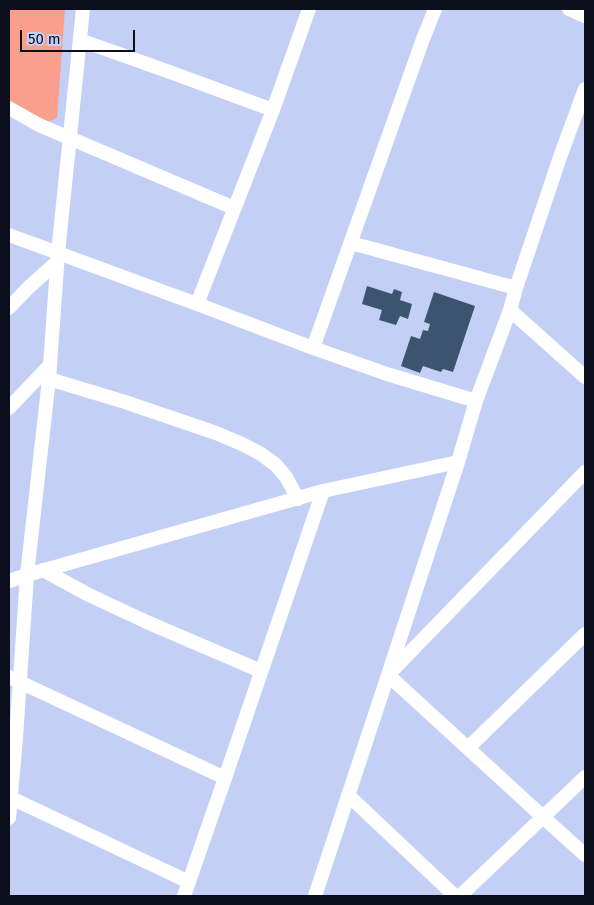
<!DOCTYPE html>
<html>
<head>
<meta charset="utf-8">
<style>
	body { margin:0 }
	#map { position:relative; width:594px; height:905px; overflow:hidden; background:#c3cff5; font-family:"Fira Sans",sans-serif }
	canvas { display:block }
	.frame { position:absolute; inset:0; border:10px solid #0b0e1b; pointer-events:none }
	.scale { position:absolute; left:20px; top:30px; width:115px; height:22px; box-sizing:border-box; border:2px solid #0b0e1b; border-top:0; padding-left:6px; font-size:15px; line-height:18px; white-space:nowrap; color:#0b0e1b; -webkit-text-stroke:4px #c3cff5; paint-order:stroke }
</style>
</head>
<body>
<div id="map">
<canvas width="594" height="905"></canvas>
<div class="frame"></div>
<div class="scale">50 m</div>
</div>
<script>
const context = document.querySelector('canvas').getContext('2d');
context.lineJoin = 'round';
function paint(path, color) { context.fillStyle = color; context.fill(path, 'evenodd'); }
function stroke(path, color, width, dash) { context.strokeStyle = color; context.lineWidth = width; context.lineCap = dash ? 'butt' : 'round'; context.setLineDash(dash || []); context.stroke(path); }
paint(new Path2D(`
	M9,9h56l-8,109 -14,6 -34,-20z`), '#fa9f8c');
paint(new Path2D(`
	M367,286l25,8 2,-5 8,3 -2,8 12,4 -4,15 -8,-3 -4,9 -17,-5 3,-10 -20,-6z
	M434,292l41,14 -22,66 -10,-3 -2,3 -18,-6 -3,7 -19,-7 10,-30 9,3 3,-9 5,1 2,-7 -6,-2z`), '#3c5470');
stroke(new Path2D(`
	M569,9l16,7
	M80,40l87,31 106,39
	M9,108l30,17 195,83
	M9,235l188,69 116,44 74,26 89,27
	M351,243l165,45
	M197,304l76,-194 36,-101
	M9,308l19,-20 29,-26
	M510,310l75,67
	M313,348l110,-309 12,-30
	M49,379l76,23 91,31 26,11 19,10 15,11 10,12 12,22
	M9,408l40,-42
	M585,472l-197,203 155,142 42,38
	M43,570l46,25 60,28 112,48
	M9,581l18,-6 296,-84 135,-29
	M9,677l216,101
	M468,748l117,-114
	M348,795l107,101
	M9,797l180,85
	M9,818l7,-80 11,-163 22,-196 9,-126 25,-244
	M184,896l41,-118 98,-287
	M315,896l73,-221 70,-213 18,-61 34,-91 6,-22 44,-131 25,-68
	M460,896l125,-119`), '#fff', 14);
</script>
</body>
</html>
